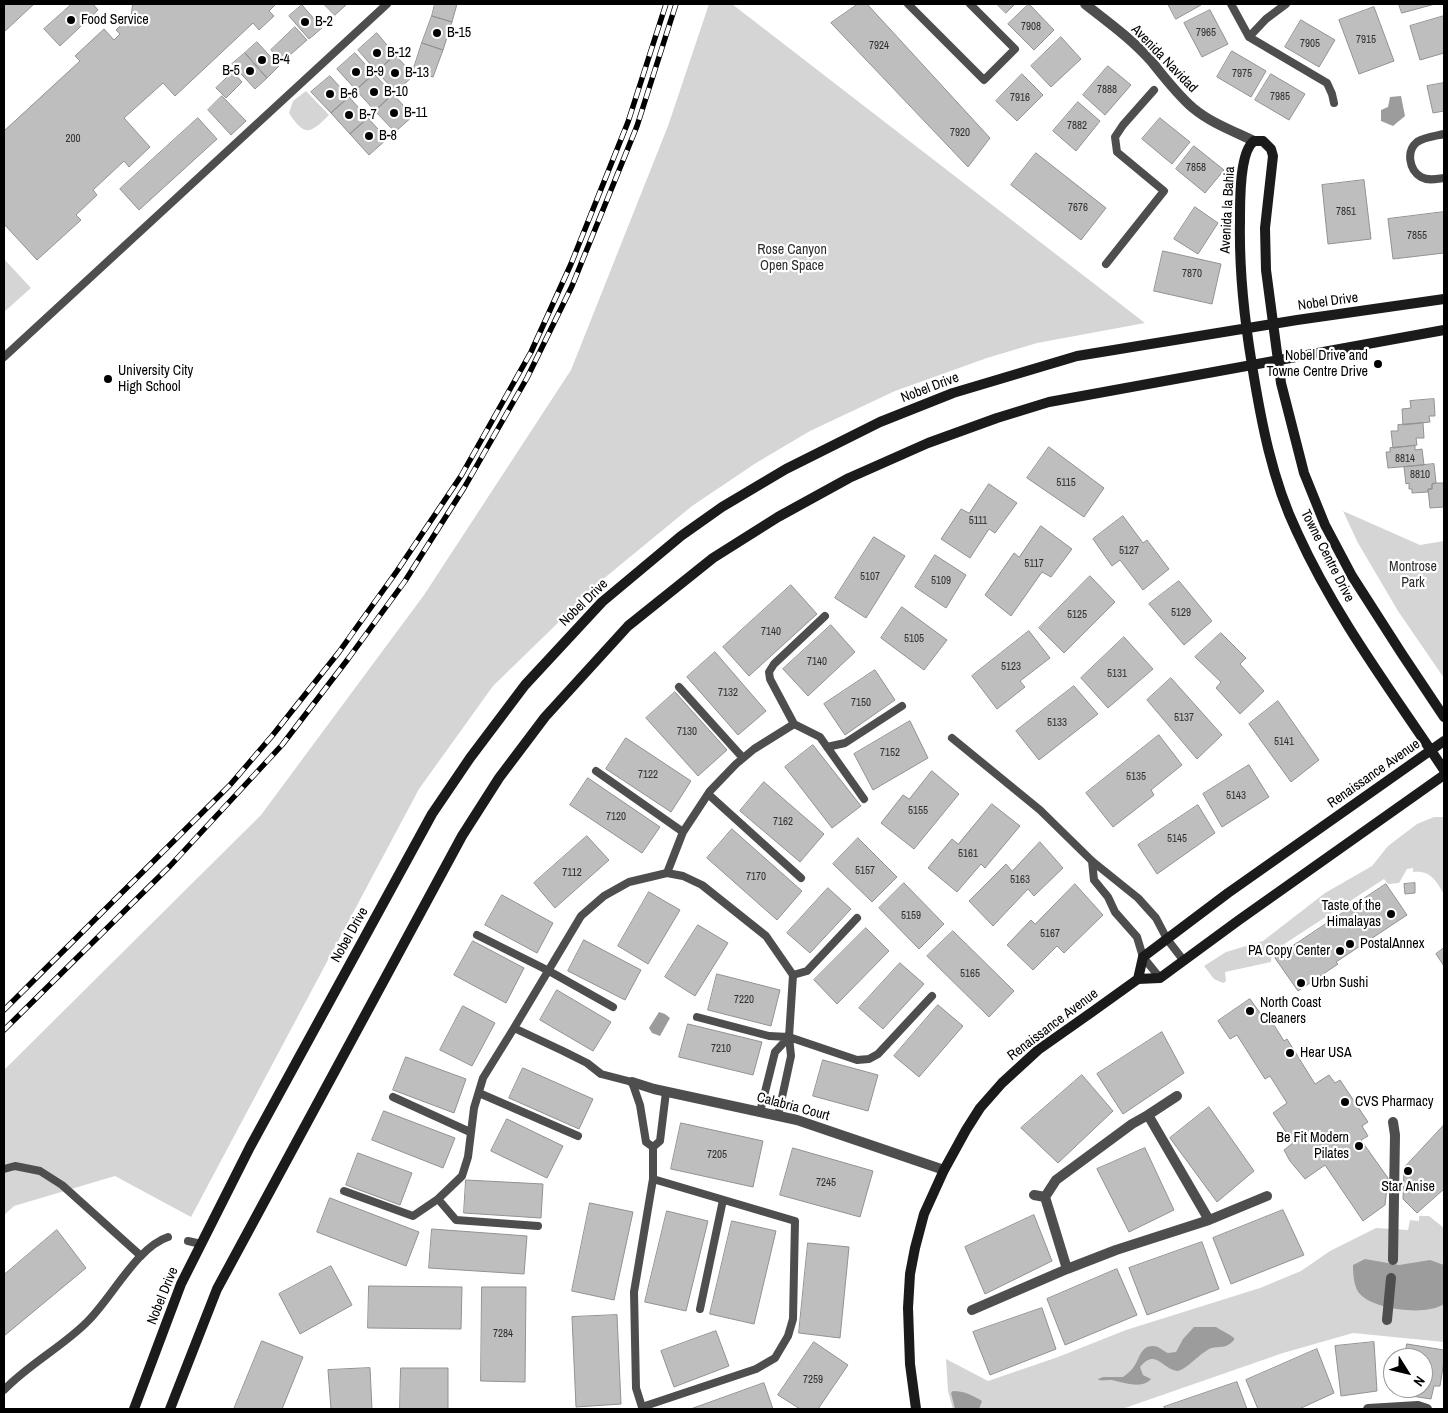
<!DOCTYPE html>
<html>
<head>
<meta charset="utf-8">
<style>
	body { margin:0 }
	#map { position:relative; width:1448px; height:1413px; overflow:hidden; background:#fff; font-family:"Archivo Narrow",sans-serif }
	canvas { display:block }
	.frame { position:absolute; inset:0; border:5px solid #000; pointer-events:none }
	.north { position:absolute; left:1383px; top:1348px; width:50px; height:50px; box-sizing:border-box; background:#fff; border:1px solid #999; border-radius:50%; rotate:126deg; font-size:14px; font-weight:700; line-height:20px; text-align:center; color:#000 }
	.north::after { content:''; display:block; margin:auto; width:18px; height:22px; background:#000; clip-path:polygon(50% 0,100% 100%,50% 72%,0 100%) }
</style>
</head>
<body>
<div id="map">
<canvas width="1448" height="1413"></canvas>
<div class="frame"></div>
<div class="north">N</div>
</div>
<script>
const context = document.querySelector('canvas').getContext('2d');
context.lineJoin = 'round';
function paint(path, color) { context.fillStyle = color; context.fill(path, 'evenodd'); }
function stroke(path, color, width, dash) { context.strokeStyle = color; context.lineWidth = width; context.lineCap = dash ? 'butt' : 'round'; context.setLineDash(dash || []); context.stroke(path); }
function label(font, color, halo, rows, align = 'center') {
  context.font = font + ' "Archivo Narrow",sans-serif'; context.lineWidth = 4.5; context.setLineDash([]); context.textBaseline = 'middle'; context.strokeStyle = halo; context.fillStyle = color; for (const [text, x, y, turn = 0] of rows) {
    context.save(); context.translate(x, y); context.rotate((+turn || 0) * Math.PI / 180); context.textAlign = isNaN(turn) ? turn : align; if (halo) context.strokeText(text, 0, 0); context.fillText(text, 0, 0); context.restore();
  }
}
paint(new Path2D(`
	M709,4h23l413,319 -108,20 -50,15 -92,33 -85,40 -54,32 -64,43 -90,74 -109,106 -74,103 -228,428 -76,-41 -101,30 -10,9v-145l257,-255 163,-220 147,-225 97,-244z
	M306,91l23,24c-18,18 -24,23 -40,-2l4,-12z
	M4,259l27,29 -27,24z
	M1343,511l77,34 24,-4v137l-46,-67 -40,-68z
	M1434,817h10v77c-8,-13 -13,-24 -31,-22v-4l-6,1 -8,14 -11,1 -4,-5 -112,73 -1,10 -46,10 1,9 -3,2 -9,-4 -10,-13 22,-14 37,-11 62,-48 47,-27 16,-20 29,-22z
	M1419,1216h10l15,12v114l-91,-9 -70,20 -161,56h-169l-5,-18 -2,-32 42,22 70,-24 68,-27 134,-42 41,-17 29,-20 46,-23 32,2 2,-10 9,1z`), '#d5d5d5');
paint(new Path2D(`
	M1401,96l4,20 -12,10 -12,-5v-11l7,-3 2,-10z
	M659,1012l6,2 5,4 -10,18 -8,-3 -3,-5z
	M1365,1259l34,6 31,-5 14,5v39c-17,12 -68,6 -83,-9 -7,-6 -8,-20 -8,-30z
	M1194,1327h22c6,4 12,6 18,11v2c-2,2 -4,4 -6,5 -7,4 -15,0 -22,6 -7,4 -22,20 -29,20 -15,-2 -21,-23 -37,-4l3,8 8,4c-10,11 -28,3 -40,1 -5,0 -8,1 -12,0l-1,-1 5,-2h20c5,-4 9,-7 12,-12 5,-8 6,-19 18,-19 6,0 10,5 15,7l8,-1 7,-13z
	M953,1391c11,0 19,4 29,10l-3,8h-24l-4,-16z`), '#9c9c9c');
const building = new Path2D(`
	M4,4h30l-30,28z
	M72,4h21l5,6 -38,36 -16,-17z
	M133,4h143l-7,7 5,5 -15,14 -6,-7 -78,73 -12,-13 -39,35 26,29 -21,20 -5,-6 -31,29 4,5 -21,20 5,5 -44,40 -33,-36v-93l76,-70 -5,-5 29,-27 10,11 6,-6 -4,-4 15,-14z
	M324,4h23l-12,11z
	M435,4h22l-5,18 -20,-6z
	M858,4h9l123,134 -22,29 -137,-144z
	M997,4h18l-9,9z
	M1029,4l25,26 -20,20 -26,-26z
	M1168,4h33v1l-25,14z
	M1399,4h36l-33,9z
	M302,5l20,23 -13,11 -20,-23z
	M1374,7l20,54 -35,13 -20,-54z
	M1210,10l18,34 -26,13 -18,-34z
	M432,16l20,6 -9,28 -21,-7z
	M1444,16v37l-24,7 -10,-34z
	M1301,20l34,20 -16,27 -34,-20z
	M295,27l12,13 -25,22 -11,-12z
	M377,33l18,22 -18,17 -19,-22z
	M1061,37l20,22 -30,28 -20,-21z
	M257,42l22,24 -12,12 -22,-25z
	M422,43l21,7 -10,27 -20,-6z
	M1232,51l34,20 -15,26 -34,-20z
	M245,53l22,25 -12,11 -23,-25z
	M355,53l19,21 -18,16 -19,-21z
	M395,55l19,20 -18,17 -19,-20z
	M1108,66l23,19 -26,30 -22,-20z
	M233,72l9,10 -16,16 -10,-10z
	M374,74l19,20 -18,17 -19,-21z
	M1022,74l21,21 -26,26 -21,-20z
	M1271,74l34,20 -16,26 -34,-20z
	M330,76l19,21 -18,16 -20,-21z
	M1444,83v28l-11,2 -6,-27z
	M393,94l20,22 -18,16 -20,-21z
	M222,96l24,25 -15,14 -23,-25z
	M349,97l19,21 -18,16 -19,-21z
	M1078,102l22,19 -24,30 -23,-20z
	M198,118l19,21 -78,71 -19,-21z
	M368,118l19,21 -18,16 -19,-21z
	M1160,118l30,24 -18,22 -30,-25z
	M1194,146l30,24 -19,23 -29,-24z
	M1036,153l70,55 -25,32 -70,-55z
	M1364,180l7,59 -43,5 -6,-59z
	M1195,207l23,16 -20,31 -24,-15z
	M1444,212v41l-51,6 -5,-40z
	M1163,251l58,13 -9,40 -58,-13z
	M1434,399l1,17h-6l1,6 -27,3 -1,-16 9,-1 -1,-7z
	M1423,423l1,15h-8l1,7 -24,3 -2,-17h7v-6z
	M1415,446v4l7,-1 2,16 -36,3 -2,-16h4v-4z
	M1049,447l55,41 -20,29 -57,-39z
	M1434,464l2,19 -4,1v5h-4v3l-16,1v-4h-3v-6l-3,1 -2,-17z
	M1436,483h8v24l-14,1 -2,-19h4v-5z
	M989,484l28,19 -22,30 -6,-4 -19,29 -29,-19 20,-30 8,4z
	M1123,516l20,27 4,-3 22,29 -26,21 -23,-30 -8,6 -19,-27z
	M1041,526l31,23 -21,28 -9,-5 -31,44 -26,-21 29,-42 5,4z
	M874,537l31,19 -39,62 -31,-20z
	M935,555l31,20 -20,33 -31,-21z
	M1090,576l25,26 -51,51 -25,-25z
	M1179,581l33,40 -28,24 -35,-41z
	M791,585l26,29 -68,62 -26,-29z
	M902,607l45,33 -23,30 -43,-32z
	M831,625l24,27 -47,44 -25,-27z
	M1029,631l21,27 -30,23 5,6 -28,22 -25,-33z
	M1221,633l25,25 -6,6 24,27 -24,23 -24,-26 5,-6 -26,-25z
	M1124,637l29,32 -45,39 -27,-30z
	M715,652l51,59 -28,24 -51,-58z
	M875,670l20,30 -50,35 -21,-31z
	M1171,678l51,57 -25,24 -50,-59z
	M1074,686l24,28 -59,46 -23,-29z
	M675,692l52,58 -29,26 -52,-58z
	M1278,701l41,59 -28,22 -42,-58z
	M910,721l18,37 -55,32 -19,-36z
	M1159,735l23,30 -31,25 3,5 -41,32 -27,-34z
	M626,738l65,43 -20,31 -65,-43z
	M813,745l48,61 -29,22 -47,-61z
	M1249,765l20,32 -47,30 -19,-33z
	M932,771l27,23 -45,55 -33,-26 22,-28 6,4z
	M588,778l72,49 -18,26 -72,-48z
	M764,782l60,52 -24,28 -60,-51z
	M992,804l28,22 -35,42 -4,-4 -24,28 -29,-24 24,-29 6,5z
	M1198,805l17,28 -58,41 -19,-29z
	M732,829l70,62 -25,29 -70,-62z
	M587,836l22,24 -54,48 -21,-25z
	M858,838l39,39 -25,25 -39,-38z
	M1040,842l23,26 -29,28 -6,-7 -35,37 -24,-25 37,-37 6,7z
	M904,883l40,41 -25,25 -40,-41z
	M1415,883v10l-10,1 -1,-10z
	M1075,884l28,31 -39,38 -7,-7 -24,24 -26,-25 24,-25 4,4z
	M1386,884l21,31 -71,47 2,2 -40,27 -23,-33z
	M828,888l23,21 -41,44 -23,-20z
	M649,892l31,18 -32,54 -30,-18z
	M502,895l51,28 -16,30 -52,-28z
	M698,925l30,18 -33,53 -30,-19z
	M866,928l23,23 -52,53 -23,-24z
	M953,931l61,60 -25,26 -62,-61z
	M584,940l57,30 -16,30 -57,-29z
	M473,941l51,27 -18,35 -52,-28z
	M1444,948v18l-8,-12z
	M900,963l24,21 -41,45 -24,-21z
	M717,974l63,16 -9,36 -63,-16z
	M557,990l54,32 -18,29 -53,-31z
	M1250,999l13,18 4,-3 17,27 3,-2 28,45 14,-9 6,8 5,-3 28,42 -6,4 6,10 -7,4 27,38 -3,27 -22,16 -38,-56 -20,14 -15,-18 -6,-11 9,-7 -20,-30 14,-10 -17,-27 -5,3 -28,-44 -7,4 -12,-18z
	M938,1005l25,21 -44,51 -25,-21z
	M463,1006l32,17 -23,43 -32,-16z
	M688,1024l74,18 -9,33 -74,-18z
	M1162,1032l22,41 -61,41 -26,-40z
	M406,1057l60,22 -12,34 -61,-23z
	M823,1060l55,15 -10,36 -55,-15z
	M523,1068l70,31 -14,30 -70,-31z
	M1082,1075l31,36 -55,52 -37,-35z
	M1209,1107l45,64 -37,31 -47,-64z
	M384,1111l71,27 -12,30 -71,-28z
	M507,1119l56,27 -16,32 -56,-27z
	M681,1123l82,18 -10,46 -82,-18z
	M1444,1125v64l-27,24 -14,-14 1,-31z
	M793,1148l80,23 -13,46 -80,-22z
	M1145,1148l29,62 -45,22 -32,-63z
	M358,1153l54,20 -12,32 -54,-20z
	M466,1180l77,4 -2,34 -77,-5z
	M330,1198l89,34 -13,34 -89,-34z
	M590,1203l43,9 -19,88 -42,-9z
	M1283,1210l21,45 -73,29 -18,-46z
	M667,1211l41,10 -22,90 -41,-9z
	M1034,1215l18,46 -67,33 -20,-47z
	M732,1221l44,10 -22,93 -44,-10z
	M432,1229l95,7 -3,38 -95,-6z
	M57,1230l29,38 -82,68v-61z
	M1202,1242l17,47 -72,26 -18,-47z
	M808,1243l41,4 -9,91 -41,-5z
	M331,1266l21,39 -52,29 -21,-40z
	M1117,1269l20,46 -72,30 -18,-46z
	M369,1286l93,1 -1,42 -93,-1z
	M482,1287h44l-1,95 -44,-1z
	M1042,1308l14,41 -66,26 -17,-43z
	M617,1315l4,89 -45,3 -4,-90z
	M716,1331l13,35 -55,21 -13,-36z
	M262,1341l41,16 -21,52h-48z
	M814,1342l34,23 -30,44h-18l-22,-14z
	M1374,1342l3,49 -36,5 -6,-50z
	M1407,1344l37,6v11l-4,25h-6l-3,13 -26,-4 1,-7h17v-30h-18z
	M1317,1349l17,44 -35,16h-41l-12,-29z
	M370,1368l2,41h-41l-3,-39z
	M401,1368h47v41h-48z
	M1237,1382l10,27h-82l-1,-2z
	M764,1383l9,26h-82z`);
paint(building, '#bebebe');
stroke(building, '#929292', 1);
stroke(new Path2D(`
	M908,4l76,76 31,-31 -45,-45
	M1231,4l18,33 78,46 5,11 2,9
	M1249,37l17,-18 20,-15
	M1444,134c-8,2 -19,3 -27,8 -11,9 -8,28 4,35 7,4 15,2 23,1
	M1106,264l58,-73 -47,-39 -2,-15 8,-12 31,-35
	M4,357l383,-353
	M679,687l64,71
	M794,724l26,13 44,62
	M952,738l88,72 52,51 46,37 18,20 11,21 17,22
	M827,747l18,-4 57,-37
	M596,771l87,61
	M708,794l93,84
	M1092,861l2,19 14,17 7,15 22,25 6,20 17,21
	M667,873l16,-41 27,-41 26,-27 18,-15 40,-25 -24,-45 -1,-7 5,-8 51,-48
	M477,935l72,36 64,36
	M793,975l14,-4 50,-53
	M514,1028l-31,50 -9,30 -6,49 -6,19 -24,23 18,21 82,6
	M789,1037l68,23 12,-1 9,-5 54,-58
	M479,1093l99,43
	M393,1097l77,35
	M760,1112l15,-60 14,-15
	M778,1116l13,-60 -2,-19
	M653,1147l-7,-5 -6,-37 -8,-23 -31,-8 -14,-11 -24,-12 -49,-23 67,-112 23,-20 25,-14 38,-9 16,3 19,9 64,51 27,39 -4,62 -20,-1 -72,-19
	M4,1169l11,-3 25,5 22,14 79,71
	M653,1179l142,42 -2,98 -5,17 -13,22 -19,11 -114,38 -6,-19 -2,-96 19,-113v-32l7,-6 6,-49
	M344,1191l69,25 25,-17
	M188,1241l13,3
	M700,1309l23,-109
	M4,1390c25,-26 58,-43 83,-68 24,-23 50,-75 81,-85`), '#4e4e4e', 8);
stroke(new Path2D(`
	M1085,4c23,18 48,36 67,58 13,16 25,32 41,46 18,15 40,23 61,33
	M632,1082l22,7 143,31 147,50
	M1148,1115l61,105
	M1393,1122l2,13 -2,125
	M1034,1195l11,2
	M1045,1197l11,-17 76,-56 16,-9 29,-19
	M1045,1197l22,72
	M972,1310l95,-41 49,-19 93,-30 58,-24
	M1387,1320l4,-42
	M1368,1409l50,-3 9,3`), '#4e4e4e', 10);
stroke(new Path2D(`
	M1444,717l-42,-63 -50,-78 -27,-51 -21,-52 -23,-90 -15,-113 -1,-42 8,-72 -2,-7 -8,-8h-9c-15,11 -14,62 -14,80 -1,49 4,96 12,144 9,56 20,115 45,167 39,86 96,161 147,238
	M1138,979l5,-22 85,-64 216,-152
	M134,1409l47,-125 69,-137 182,-333 38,-56 55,-73 77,-83 79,-66 41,-29 64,-38 94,-47 73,-29 124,-37 220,-36 147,-21
	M170,1409l47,-120 245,-453 37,-58 46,-61 83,-91 85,-68 65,-41 71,-39 79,-35 69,-25 52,-16 395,-72
	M916,1409l-6,-45 -2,-56 2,-34 5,-26 9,-34 20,-44 22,-40 14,-22 22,-25 36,-33 54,-38 46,-33 22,-1 79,-58 205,-145`), '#1b1b1b', 10);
const rail = new Path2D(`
	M4,1010l226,-225 42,-49 67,-84 58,-81 64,-95 70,-124 40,-88 57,-142 38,-118
	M4,1030l166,-164 112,-121 66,-86 57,-78 59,-93 63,-110 45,-92 65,-160 39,-122`);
stroke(rail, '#000', 5.5);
stroke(rail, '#fff', 4, [11]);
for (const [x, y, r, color] of [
	[71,20,5,"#000"],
	[305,22,5,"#000"],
	[437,33,5,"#000"],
	[377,53,5,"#000"],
	[262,60,5,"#000"],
	[250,71,5,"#000"],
	[356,72,5,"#000"],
	[395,73,5,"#000"],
	[374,92,5,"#000"],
	[330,94,5,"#000"],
	[394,113,5,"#000"],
	[349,115,5,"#000"],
	[369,136,5,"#000"],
	[1378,364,5,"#000"],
	[108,379,5,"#000"],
	[1391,914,5,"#000"],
	[1350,944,5,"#000"],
	[1340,951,5,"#000"],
	[1301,983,5,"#000"],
	[1250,1011,5,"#000"],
	[1290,1053,5,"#000"],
	[1345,1102,5,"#000"],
	[1359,1146,5,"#000"],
	[1408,1171,5,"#000"]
]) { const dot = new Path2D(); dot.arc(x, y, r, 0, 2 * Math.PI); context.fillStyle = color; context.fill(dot); stroke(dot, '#fff', 2); }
label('11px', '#303030', null, [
	["7908",1031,27],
	["7965",1206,33],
	["7915",1366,40],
	["7905",1310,44],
	["7924",879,46],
	["7975",1242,74],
	["7888",1107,90],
	["7985",1280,97],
	["7916",1020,98],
	["7882",1077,126],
	["7920",960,133],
	["200",73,139],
	["7858",1196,168],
	["7676",1078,208],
	["7851",1346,212],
	["7855",1417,236],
	["7870",1192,274],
	["8814",1405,459],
	["8810",1420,475],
	["5115",1066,483],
	["5111",978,521],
	["5127",1129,551],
	["5117",1034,564],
	["5107",870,577],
	["5109",941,581],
	["5129",1181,613],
	["5125",1077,615],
	["7140",771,632],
	["5105",914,639],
	["7140",817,662],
	["5123",1011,667],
	["5131",1117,674],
	["7132",728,693],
	["7150",861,703],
	["5137",1184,718],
	["5133",1057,723],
	["7130",687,732],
	["5141",1284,742],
	["7152",890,753],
	["7122",648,775],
	["5135",1136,777],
	["5143",1236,796],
	["5155",918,811],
	["7120",616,817],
	["7162",783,822],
	["5145",1177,839],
	["5161",968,854],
	["5157",865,871],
	["7112",572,873],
	["7170",756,877],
	["5163",1020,880],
	["5159",911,916],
	["5167",1050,934],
	["5165",970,974],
	["7220",744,1000],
	["7210",721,1049],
	["7205",717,1155],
	["7245",826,1183],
	["7284",503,1334],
	["7259",813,1380]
]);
label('14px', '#000', '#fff', [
	["Food Service",81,20],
	["B-2",315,22],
	["B-15",447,33],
	["B-12",387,53],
	["B-4",272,60],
	["B-5",240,71,"right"],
	["B-9",366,72],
	["B-13",405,73],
	["B-10",384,92],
	["B-6",340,94],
	["B-11",404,113],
	["B-7",359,115],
	["B-8",379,136],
	["Nobel Drive and",1368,356,"right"],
	["Towne Centre Drive",1368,372,"right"],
	["University City",118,371],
	["High School",118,387],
	["Taste of the",1381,906,"right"],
	["Himalayas",1381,922,"right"],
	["PostalAnnex",1360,944],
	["PA Copy Center",1330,951,"right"],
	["Urbn Sushi",1311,983],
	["North Coast",1260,1003],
	["Cleaners",1260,1019],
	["Hear USA",1300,1053],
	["CVS Pharmacy",1355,1102],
	["Be Fit Modern",1349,1138,"right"],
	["Pilates",1349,1154,"right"],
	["Star Anise",1408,1187,"center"]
], 'left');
label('14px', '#000', '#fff', [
	["Avenida Navidad",1164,59,46],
	["Avenida la Bahia",1228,210,-87],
	["Nobel Drive",1328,302,-8],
	["Nobel Drive",930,388,-21],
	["Towne Centre Drive",1327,556,63],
	["Nobel Drive",584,603,-44],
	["Renaissance Avenue",1374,774,-35],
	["Nobel Drive",350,935,-61],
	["Renaissance Avenue",1053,1025,-37],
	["Calabria Court",793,1107,15],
	["Nobel Drive",163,1296,-68]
]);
label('14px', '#2c2c2c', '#fff', [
	["Rose Canyon",792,250],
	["Open Space",792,266],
	["Montrose",1413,567],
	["Park",1413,583]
]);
</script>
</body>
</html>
